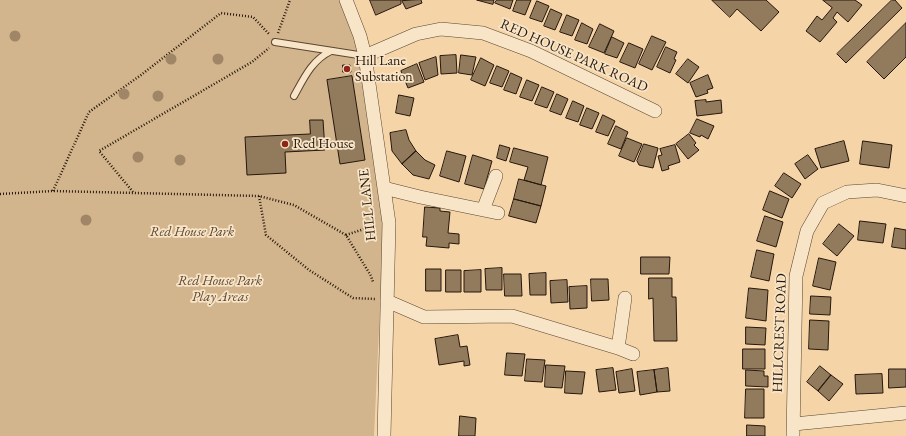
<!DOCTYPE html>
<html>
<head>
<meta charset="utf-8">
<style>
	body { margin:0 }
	canvas { display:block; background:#f5d5a7 }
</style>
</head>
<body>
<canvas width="906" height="436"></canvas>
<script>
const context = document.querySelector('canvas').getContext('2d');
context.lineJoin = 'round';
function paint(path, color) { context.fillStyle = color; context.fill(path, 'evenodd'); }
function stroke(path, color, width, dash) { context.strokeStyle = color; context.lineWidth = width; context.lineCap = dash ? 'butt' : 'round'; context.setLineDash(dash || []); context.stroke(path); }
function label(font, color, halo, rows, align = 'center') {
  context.font = font + ' "EB Garamond",serif'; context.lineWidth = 3.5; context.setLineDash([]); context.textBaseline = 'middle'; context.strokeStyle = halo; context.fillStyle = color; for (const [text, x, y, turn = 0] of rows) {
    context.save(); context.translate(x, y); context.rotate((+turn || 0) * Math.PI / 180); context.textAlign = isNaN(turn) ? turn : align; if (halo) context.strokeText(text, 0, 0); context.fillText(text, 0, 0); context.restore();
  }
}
paint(new Path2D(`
	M0,0h340l17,47 27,175 -10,214h-374z`), '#d2b58d');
const building = new Path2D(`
	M370,0h31v4l-25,11z
	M421,0l1,3 -16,6 -4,-8z
	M477,0h17l-1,4z
	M497,0h16l-3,9 -15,-6z
	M517,0h14l-6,15 -12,-4z
	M712,0h54l13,12 -18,19 -24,-22 -7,8z
	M823,0h32l7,5 -14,17 -11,-10 -4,6 4,4 -17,20 -14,-11 11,-15 5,4 10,-12z
	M892,0h3l7,8 -56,55 -9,-9z
	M537,1l12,5 -7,16 -12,-4z
	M551,9l11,5 -7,16 -11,-4z
	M567,15l12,5 -7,16 -12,-4z
	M582,23l11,6 -6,15 -12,-4z
	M906,23v34l-22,22 -17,-17z
	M600,24l14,7 -10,22 -15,-6z
	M652,36l14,6 -14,28 -13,-6z
	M612,37l12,6 -7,15 -12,-4z
	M629,43l14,6 -8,19 -15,-6z
	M666,47l11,5 -3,7 2,1 -6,13 -13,-6z
	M456,55l1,18 -16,1 -1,-18z
	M461,55l15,2 -4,18 -13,-2z
	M436,57l2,18 -13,5 -6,-17z
	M481,58l13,7 -9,21 -14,-6z
	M688,59l11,8 -11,16 -12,-9z
	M417,64l7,18 -16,6 -7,-17z
	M343,65h7l1,7h-8z
	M497,66l12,5 -7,16 -12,-4z
	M511,73l11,5 -6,16 -12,-4z
	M708,75l5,13 -6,2 1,3 -12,4 -6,-14z
	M352,76l13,84 -25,4 -13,-84z
	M527,80l12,5 -7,16 -12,-4z
	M542,87l12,5 -7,16 -12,-4z
	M557,94l11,5 -7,16 -11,-4z
	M399,95l15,3 -4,18 -14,-3z
	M706,100v2l15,-2 1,13 -25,3 -2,-15z
	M573,101l11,5 -6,16 -12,-4z
	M587,108l12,5 -7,16 -12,-4z
	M603,115l12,6 -7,15 -12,-4z
	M697,119l17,7 -6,13 -7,-4 -1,2 -10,-4z
	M310,120h13l2,30 -40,2 1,21 -39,2 -2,-38 65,-3z
	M616,126l12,6 -7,17 -13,-5z
	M406,130l3,10 7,11 -14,13 -10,-13 -2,-18z
	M689,134l7,9 -2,2 5,5 -11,9 -12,-15z
	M627,138l15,6 -8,18 -15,-6z
	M844,141l5,20 -28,7 -6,-19z
	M863,141l29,4 -3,23 -29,-4z
	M644,144l14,4 -5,20 -14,-3 -2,-4z
	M500,145l10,3 -4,13 -9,-3z
	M675,145l5,17 -12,4 1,3 -7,2 -4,-15 4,-1 -2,-6z
	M514,148l34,9 -7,28 -17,-5 4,-13 -18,-5z
	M416,151l9,9 10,5 -6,14 -16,-4 -11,-11z
	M447,151l19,5 -7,26 -19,-6z
	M473,155l19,6 -8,28 -19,-5z
	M808,155l10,14 -13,10 -10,-15z
	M784,173l17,11 -9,14 -17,-12z
	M519,179l27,7 -5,20 -27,-7z
	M770,191l19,8 -7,19 -19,-8z
	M514,199l27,7 -5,17 -27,-7z
	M425,207l15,1v3l10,1 -2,21 11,1v10l-10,-1v5l-23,-2 1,-9h-4z
	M765,216l18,6 -7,25 -19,-6z
	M860,221l26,3 -3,19 -25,-3z
	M839,224l15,12 -17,20 -14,-12z
	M895,228l11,2v19l-14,-2z
	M757,250l17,4 -5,27 -18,-4z
	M641,257h29l-1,17h-28z
	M819,258l17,4 -6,28 -17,-4z
	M502,268v22h-16l-1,-21z
	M426,269h15v22h-15z
	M446,270h15v22h-15z
	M481,270v22h-17v-21z
	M546,273v22h-16l-1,-21z
	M504,274h17l1,22h-17z
	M649,278h23v19h4l1,44h-23l-1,-43 -4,1z
	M591,279h17l1,21 -17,1z
	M567,280l1,22 -17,1 -1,-22z
	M587,286v22l-17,1 -1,-22z
	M749,288l19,2 -2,31 -20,-3z
	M811,296l20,1 -1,18 -20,-1z
	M810,320l19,1 -1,29 -19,-1z
	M746,327l20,1 -1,17 -19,-1z
	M458,335l2,12 7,-1 3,19 -6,1v-5l-25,4 -4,-26z
	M743,349h22v20h-22z
	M507,353l18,1 -3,22 -17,-1z
	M527,359l18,1 -3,22 -17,-1z
	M546,365l19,1 -3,22 -17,-1z
	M820,366l11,9 -13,16 -11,-9z
	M613,368l3,22 -17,2 -3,-22z
	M668,368l2,23 -13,1 -3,-22z
	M632,369l3,22 -16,2 -3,-21z
	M889,369h17v18l-17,1z
	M654,370l3,22 -17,3 -3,-23z
	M746,370l18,1v5h4v11l-22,-1z
	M566,371l19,1 -3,22 -17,-1z
	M882,374l1,19 -27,1 -1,-19z
	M831,375l12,9 -14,17 -11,-10z
	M746,389h18v29h-19z
	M460,416l16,2 -1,18h-16z
	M747,425l18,1v10h-18z`);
paint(building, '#927a5d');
stroke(building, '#26170c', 1);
const lane = new Path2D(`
	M275,42l90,14
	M294,96c10,-18 18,-36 37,-45`);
const street = new Path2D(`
	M346,0l14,36 5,20 24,167 -5,213
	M365,56l51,-22 25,-5 42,4 48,18 124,60
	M384,188l36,9 78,16
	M483,210l13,-34
	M387,301l37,16 88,-1 106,32 15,6
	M618,348l7,-50
	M794,424l112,-11
	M793,436l3,-160 11,-45 16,-28 24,-11 30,-2 29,6`);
stroke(lane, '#5a4633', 8);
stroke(street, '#5a4633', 14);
stroke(new Path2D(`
	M278,33l12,-33
	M53,191l36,-79 52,-37 80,-62 32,4 16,17
	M133,192l-34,-41 153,-89 17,-14
	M0,194l53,-3 206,5 35,9 52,30 25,41 2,6
	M259,196l7,39 43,35 44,28 22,1
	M346,235l30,-10`), '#26170c', 2.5, [1, 2]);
stroke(lane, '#f8e4c6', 6);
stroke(street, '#f8e4c6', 13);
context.fillStyle = '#a08667';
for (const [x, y] of [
	[15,36],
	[171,59],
	[218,59],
	[124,94],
	[158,96],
	[138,157],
	[180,160],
	[86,220]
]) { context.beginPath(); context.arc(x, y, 5.5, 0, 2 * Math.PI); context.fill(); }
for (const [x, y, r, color] of [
	[347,69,4,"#8f2418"],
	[285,144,4,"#8f2418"]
]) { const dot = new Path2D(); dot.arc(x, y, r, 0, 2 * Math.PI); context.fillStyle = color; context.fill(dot); stroke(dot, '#f8e4c6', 1.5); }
label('14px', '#26170c', '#f8e4c6', [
	["RED HOUSE PARK ROAD",574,56,24],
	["HILL LANE",368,205,-96],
	["HILLCREST ROAD",780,333,-88]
]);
label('14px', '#26170c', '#f8e4c6', [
	["Hill Lane",355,61],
	["Substation",355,77],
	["Red House",293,144]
], 'left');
label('italic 14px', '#5a4633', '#f8e4c6', [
	["Red House Park",192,232],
	["Red House Park",220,281],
	["Play Areas",220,297]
]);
</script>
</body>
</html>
